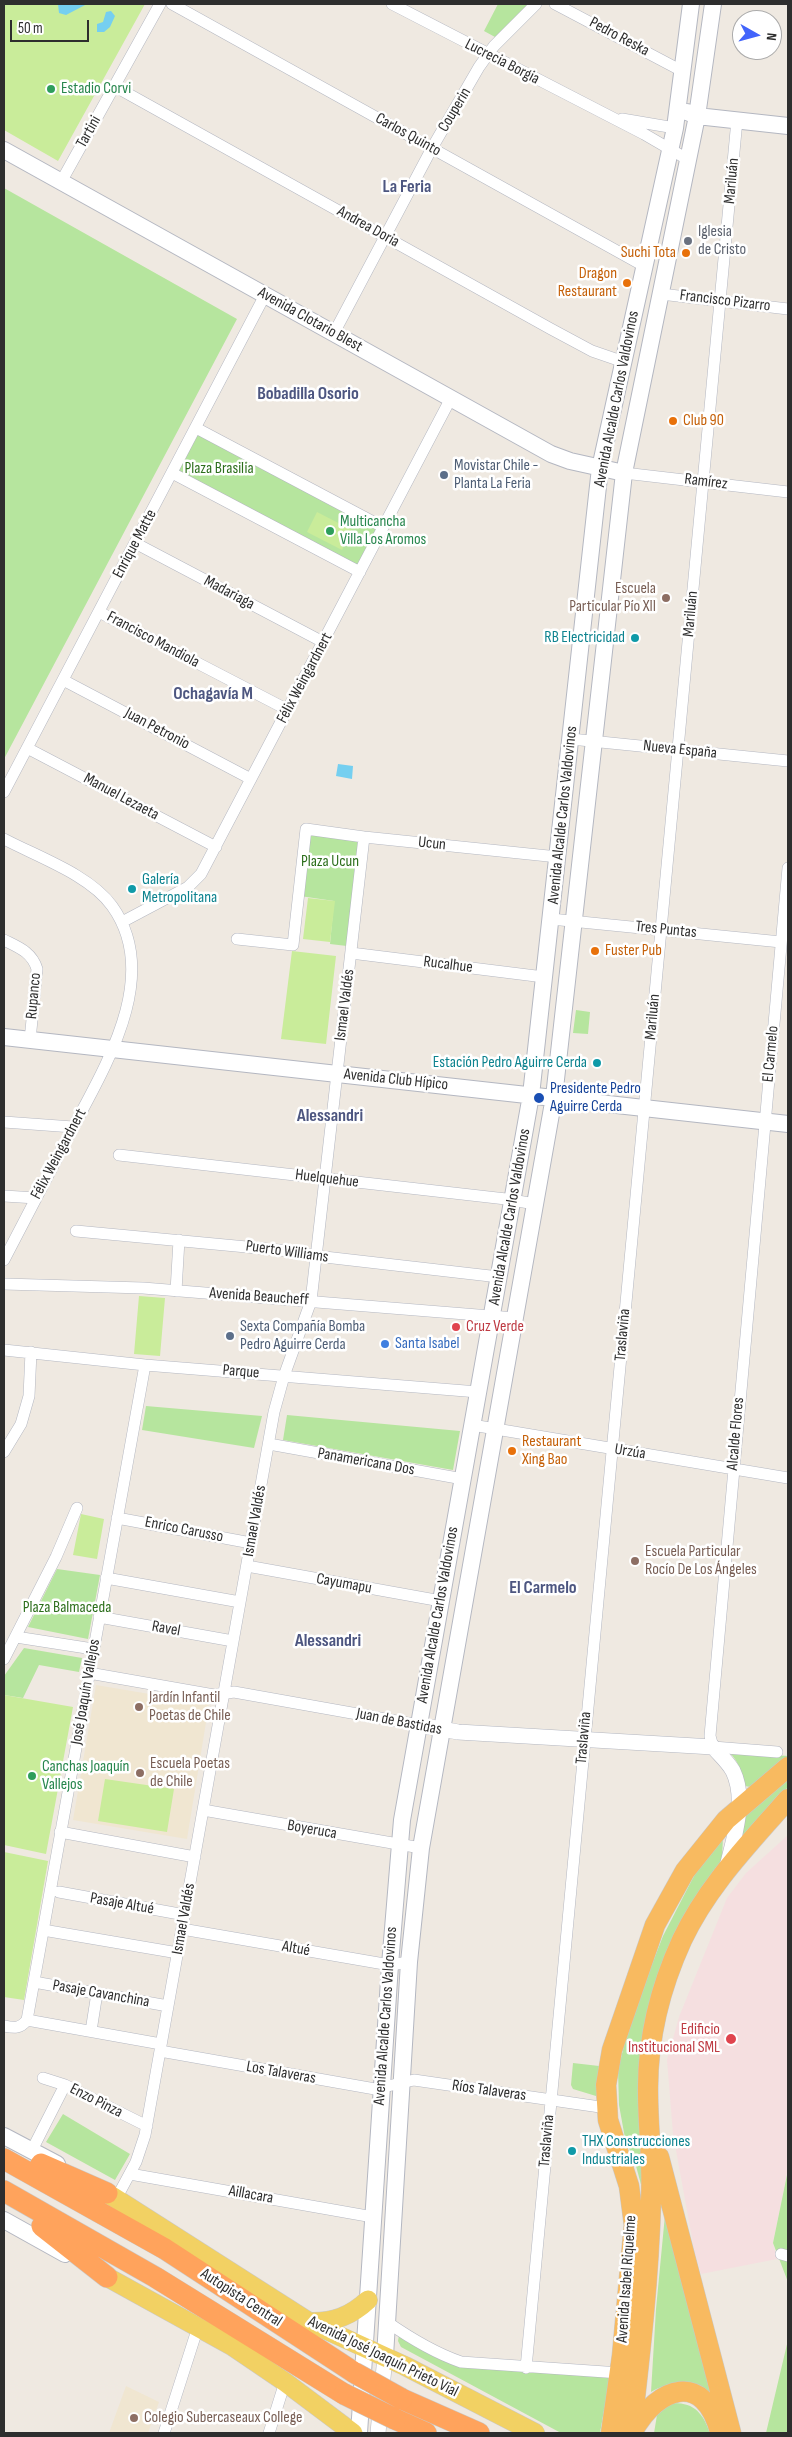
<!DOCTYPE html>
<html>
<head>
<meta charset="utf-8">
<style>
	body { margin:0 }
	#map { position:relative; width:792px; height:2437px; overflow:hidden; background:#efe9e1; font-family:"Sofia Sans Condensed",sans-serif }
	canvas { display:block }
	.frame { position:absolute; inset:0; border:5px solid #2e2e2e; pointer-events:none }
	.north { position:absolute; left:732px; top:10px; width:50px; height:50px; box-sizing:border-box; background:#fff; border:1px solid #ababab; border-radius:50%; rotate:97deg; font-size:14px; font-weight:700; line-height:20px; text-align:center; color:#2e2e2e }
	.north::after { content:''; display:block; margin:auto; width:18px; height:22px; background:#4264fb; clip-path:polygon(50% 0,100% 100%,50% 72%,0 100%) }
	.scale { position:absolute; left:10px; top:20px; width:79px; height:22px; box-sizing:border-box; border:2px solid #2e2e2e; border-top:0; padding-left:6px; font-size:15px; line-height:18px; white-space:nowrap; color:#2e2e2e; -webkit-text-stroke:4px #fff; paint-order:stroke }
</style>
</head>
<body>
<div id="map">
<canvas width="792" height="2437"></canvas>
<div class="frame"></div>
<div class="north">N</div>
<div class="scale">50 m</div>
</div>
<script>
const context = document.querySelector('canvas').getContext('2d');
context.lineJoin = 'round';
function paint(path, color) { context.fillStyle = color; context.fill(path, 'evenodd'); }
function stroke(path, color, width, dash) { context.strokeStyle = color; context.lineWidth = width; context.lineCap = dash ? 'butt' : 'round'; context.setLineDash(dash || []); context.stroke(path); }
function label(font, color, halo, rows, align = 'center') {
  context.font = font + ' "Sofia Sans Condensed",sans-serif'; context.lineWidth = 5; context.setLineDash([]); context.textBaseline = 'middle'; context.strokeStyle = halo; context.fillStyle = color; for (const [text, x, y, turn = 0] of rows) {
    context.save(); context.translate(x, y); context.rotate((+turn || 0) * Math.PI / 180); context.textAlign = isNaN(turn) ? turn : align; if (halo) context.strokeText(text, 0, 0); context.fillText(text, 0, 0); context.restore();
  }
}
paint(new Path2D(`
	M96,1685l113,19 -22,135 -114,-19z
	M126,2386l33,16 -11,31h-39z`), '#f0e6d1');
paint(new Path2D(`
	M788,1835v333l-15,75 4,16 -76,15 -7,-25 -21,-115 -6,-74 12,-43 48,-119 19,-25z`), '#f5dfe0');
paint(new Path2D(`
	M498,4h31l-34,33 -11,-6z
	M4,188l233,131 -233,440z
	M197,432l180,96 -20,38 -181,-93z
	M307,832l52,6 -12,108 -17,-2 4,-43 -34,-5z
	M576,1010l14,2 -2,22 -15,-1z
	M146,1406l116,10 -8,32 -112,-18z
	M287,1415l173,16 -7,39 -170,-30z
	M57,1569l43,6 -12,64 -60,-12z
	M24,1648l58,10 -3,14 -40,-7 -16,33 -19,-3v-19z
	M729,1752l59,4 -37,31 -7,-1c-2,-14 -5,-24 -15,-34z
	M788,1776v11l-49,56 7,-31z
	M723,1835l-1,26 -55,93 -21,249 -10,-37 -11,-28 -6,-33 -1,-35 12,-49 33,-85 33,-64z
	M573,2063l26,3 -3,30 -23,-7 -2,-4z
	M63,2114l67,40 -15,26 -69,-38z
	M788,2170v112l-15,-39z
	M665,2215l54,191c-25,-14 -40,-31 -68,-14l5,-83z
	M399,2335l57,29 154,13 -10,56h-39l-160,-86 -3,-6z
	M788,2340v93h-22z
	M671,2403c23,-1 32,10 39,30h-56l3,-18z`), '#b6e59e');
paint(new Path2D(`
	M4,4h141l-87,157 -54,-31z
	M317,512l35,18 -10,20 -35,-18z
	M308,898l27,3 -5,41 -27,-3z
	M292,951l44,5 -10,88 -45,-5z
	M139,1296l26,2 -5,58 -26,-2z
	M81,1514l23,5 -7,40 -24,-4z
	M4,1695l69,12 -27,147 -42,-9z
	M105,1779l69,10 -7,43 -69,-11z
	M4,1852l44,9 -24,139 -20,-3z`), '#c9ec9a');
paint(new Path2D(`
	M58,4h29l-21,11 -7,-2z
	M111,11l4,5 -5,11 -6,5h-7v-8l6,-2 3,-10z
	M338,764l15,2 -1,13 -16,-3z`), '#75cff0');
const minor = new Path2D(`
	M172,4l472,262
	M392,4l252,130 43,25
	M555,4l127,67
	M114,86l437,243 41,22 32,11
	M622,119l53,9
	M61,182l99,-178
	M661,294l127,15
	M334,333l98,-185 47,-81 15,-21 42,-42
	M196,428l187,99
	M172,473l188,99
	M624,473l164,19
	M135,543l188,99
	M99,612l189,98
	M63,680l188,99
	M571,739l217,22
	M27,748l189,99
	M4,792l261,-497
	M4,839c34,18 86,36 108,67 52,72 -11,167 -45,233 -21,40 -42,80 -63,121
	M551,919l230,23
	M122,922l66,-35 13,-13 250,-476
	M237,939l56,6 13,-116 58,8 194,20
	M4,940c14,7 28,12 33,29l-7,71
	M351,953l193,24
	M4,1122l69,5
	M119,1155l387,44 29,5
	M4,1196l32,2
	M76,1231l224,21 16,4 183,21
	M4,1284l139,4 372,30
	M176,1291l3,-51
	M4,1350l141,15 333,27
	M472,1425l316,53
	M269,1444l194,35
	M4,1452l17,-28 8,-28 2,-44
	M117,1518l134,25
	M247,1566l194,35
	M106,1578l134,24
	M99,1617l134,24
	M16,1637l77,12
	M4,1659l52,-102 21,-49
	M89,1673l125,22 20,-3 185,33
	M777,1752l-64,-5 -3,-11 78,-868
	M203,1810l218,38
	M60,1832l135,25
	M59,1892l126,23
	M182,1929l208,36 19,-3
	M43,1930l135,23
	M34,1982l134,24
	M27,2020l134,24
	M4,2026c10,2 16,3 23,-6l118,-655
	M91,2031l6,-38
	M160,2051l215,38 39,-9 193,28
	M43,2078l22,7 82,41
	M32,2150l33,-65
	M130,2174l243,43
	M116,2199l20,-37 9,-27 129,-723 10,-36 27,-75 53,-464
	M781,2254l7,2
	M387,2322c23,16 48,31 74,40l159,11
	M526,2368l211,-2248
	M164,2433l34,-106
	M269,2433l16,-51`);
const tertiary = new Path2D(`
	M419,1725l39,7 255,15c7,8 15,15 20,24 14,29 1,66 -6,96
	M378,2433l7,-77`);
const secondary = new Path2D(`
	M687,112l10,4 91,10
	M4,150l547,304 19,7 54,12
	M4,1037l784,87
	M4,2136l53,28
	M4,2220l61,34
	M385,2356l24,-394 12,-114 133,-751 70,-624 73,-357 16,-112
	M359,2433l31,-468 12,-145 129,-725 69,-627 75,-340 16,-124`);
const primary = new Path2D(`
	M107,2193l202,129 96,44 130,67
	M107,2277l125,69 53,36 68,51
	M309,2322c24,1 42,-6 59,-22`);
const trunk = new Path2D(`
	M659,2157l72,276
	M633,2431c25,-45 71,-60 87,1
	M611,2433l11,-77 12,-131 -5,-39 -21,-66 -2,-35 6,-35 43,-125 30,-54 41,-51 62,-53
	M631,2433c9,-77 18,-155 20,-233 2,-36 -3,-71 -3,-106 -1,-53 12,-106 34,-154 26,-55 67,-96 106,-141`);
const motorway = new Path2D(`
	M4,2159l161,90 190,124
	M41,2164l66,29
	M4,2191l151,86 189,117
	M42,2226l65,51
	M402,2399l77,34
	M395,2419l31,14`);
stroke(minor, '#b4b7c1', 12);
stroke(tertiary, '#b4b7c1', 16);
stroke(secondary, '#b4b7c1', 18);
stroke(primary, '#c9c9c9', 20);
stroke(trunk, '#c9c9c9', 21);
stroke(motorway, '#c9c9c9', 22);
stroke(minor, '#fff', 11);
stroke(tertiary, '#fff', 15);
stroke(secondary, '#fff', 16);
stroke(primary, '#f2d163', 19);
stroke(trunk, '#f8ba60', 20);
stroke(motorway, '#ffa35c', 21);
const motorwayBridge = new Path2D(`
	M355,2373l47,26
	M344,2394l51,25`);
stroke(motorwayBridge, '#c9c9c9', 22, []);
stroke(motorwayBridge, '#ffa35c', 21);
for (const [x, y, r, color] of [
	[51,89,5,"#2e9e5b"],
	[688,241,5,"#6b7280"],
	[686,253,5,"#e8710a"],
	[627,283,5,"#e8710a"],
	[673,421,5,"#e8710a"],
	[444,475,5,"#5c6f8a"],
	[330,531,5,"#2e9e5b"],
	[666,598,5,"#8d6e63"],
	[635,638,5,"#0f9aa8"],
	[132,889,5,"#0f9aa8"],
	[595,951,5,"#e8710a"],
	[597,1063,5,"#0f9aa8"],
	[539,1098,6,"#1a4fb4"],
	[456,1327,5,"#e0444e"],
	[230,1336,5,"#5c6f8a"],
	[385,1344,5,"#3f7fe0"],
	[512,1451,5,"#e8710a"],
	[635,1561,5,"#8d6e63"],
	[139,1707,5,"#8d6e63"],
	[140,1773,5,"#8d6e63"],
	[32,1776,5,"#2e9e5b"],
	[731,2039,6,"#e0444e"],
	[572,2151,5,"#0f9aa8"],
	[134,2418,5,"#8d6e63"]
]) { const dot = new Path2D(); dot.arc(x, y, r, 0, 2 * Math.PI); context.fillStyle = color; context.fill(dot); stroke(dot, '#fff', 2); }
label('16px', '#2e2e2e', '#fff', [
	["Pedro Reska",619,37,28],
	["Lucrecia Borgia",502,62,27],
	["Couperin",455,110,-59],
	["Tartini",89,132,-61],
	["Carlos Quinto",408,135,29],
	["Mariluán",732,181,-85],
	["Andrea Doria",368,227,29],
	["Francisco Pizarro",725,301,7],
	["Avenida Clotario Blest",310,320,29],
	["Avenida Alcalde Carlos Valdovinos",617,399,-79],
	["Ramírez",706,482,7],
	["Enrique Matte",135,544,-62],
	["Madariaga",229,593,28],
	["Mariluán",691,614,-85],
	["Francisco Mandiola",153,640,28],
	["Félix Weingardnert",305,678,-62],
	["Juan Petronio",157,729,28],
	["Nueva España",680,750,6],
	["Manuel Lezaeta",121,797,28],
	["Avenida Alcalde Carlos Valdovinos",563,815,-84],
	["Ucun",432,844,6],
	["Tres Puntas",666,930,6],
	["Rucalhue",448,965,7],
	["Rupanco",34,996,-85],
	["Ismael Valdés",345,1005,-83],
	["Mariluán",653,1017,-85],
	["El Carmelo",771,1054,-85],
	["Avenida Club Hípico",396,1080,6],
	["Félix Weingardnert",59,1154,-62],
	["Huelquehue",327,1179,7],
	["Avenida Alcalde Carlos Valdovinos",510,1217,-80],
	["Puerto Williams",287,1252,8],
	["Avenida Beaucheff",259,1297,4],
	["Traslaviña",623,1335,-85],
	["Parque",241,1372,5],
	["Alcalde Flores",736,1434,-85],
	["Urzúa",630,1452,9],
	["Panamericana Dos",366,1462,10],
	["Ismael Valdés",255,1521,-80],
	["Enrico Carusso",184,1530,11],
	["Cayumapu",344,1584,10],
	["Avenida Alcalde Carlos Valdovinos",438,1615,-80],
	["Ravel",166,1629,10],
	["José Joaquín Vallejos",86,1692,-80],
	["Juan de Bastidas",399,1722,11],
	["Traslaviña",584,1738,-85],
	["Boyeruca",312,1830,10],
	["Pasaje Altué",122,1904,10],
	["Ismael Valdés",184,1919,-80],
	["Altué",296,1949,10],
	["Pasaje Cavanchina",101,1994,10],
	["Avenida Alcalde Carlos Valdovinos",386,2016,-86],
	["Los Talaveras",281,2073,10],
	["Ríos Talaveras",489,2091,8],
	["Enzo Pinza",96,2101,27],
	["Traslaviña",547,2141,-85],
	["Aillacara",251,2195,10],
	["Avenida Isabel Riquelme",627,2279,-86],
	["Autopista Central",241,2298,33],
	["Avenida José Joaquín Prieto Vial",383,2357,26]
]);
label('16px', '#27864d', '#fff', [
	["Estadio Corvi",61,89],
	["Multicancha",340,522],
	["Villa Los Aromos",340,540],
	["Canchas Joaquín",42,1767],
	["Vallejos",42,1785]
], 'left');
label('16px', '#5b616d', '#fff', [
	["Iglesia",698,232],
	["de Cristo",698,250]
], 'left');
label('16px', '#c56008', '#fff', [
	["Suchi Tota",676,253,"right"],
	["Dragon",617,274,"right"],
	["Restaurant",617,292,"right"],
	["Club 90",683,421],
	["Fuster Pub",605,951],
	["Restaurant",522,1442],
	["Xing Bao",522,1460]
], 'left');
label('16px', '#4e5e75', '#fff', [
	["Movistar Chile -",454,466],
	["Planta La Feria",454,484],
	["Sexta Compañía Bomba",240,1327],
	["Pedro Aguirre Cerda",240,1345]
], 'left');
label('16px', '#2c6e1b', '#fff', [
	["Plaza Brasilia",219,469],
	["Plaza Ucun",330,862],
	["Plaza Balmaceda",67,1608]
]);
label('16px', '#785e54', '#fff', [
	["Escuela",656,589,"right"],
	["Particular Pío XII",656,607,"right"],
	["Escuela Particular",645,1552],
	["Rocío De Los Ángeles",645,1570],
	["Jardín Infantil",149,1698],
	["Poetas de Chile",149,1716],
	["Escuela Poetas",150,1764],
	["de Chile",150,1782],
	["Colegio Subercaseaux College",144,2418]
], 'left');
label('16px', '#0d838f', '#fff', [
	["RB Electricidad",625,638],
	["Galería",142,880,"left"],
	["Metropolitana",142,898,"left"],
	["Estación Pedro Aguirre Cerda",587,1063],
	["THX Construcciones",582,2142,"left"],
	["Industriales",582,2160,"left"]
], 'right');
label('16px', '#164399', '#fff', [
	["Presidente Pedro",550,1089],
	["Aguirre Cerda",550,1107]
], 'left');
label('16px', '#be3a42', '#fff', [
	["Cruz Verde",466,1327],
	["Edificio",720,2030,"right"],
	["Institucional SML",720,2048,"right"]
], 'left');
label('16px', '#366cbe', '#fff', [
	["Santa Isabel",395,1344]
], 'left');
label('bold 18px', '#4d5680', '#fff', [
	["La Feria",407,187],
	["Bobadilla Osorio",308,394],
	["Ochagavía M",213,694],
	["Alessandri",330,1116],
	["El Carmelo",543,1588],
	["Alessandri",328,1641]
]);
</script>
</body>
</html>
